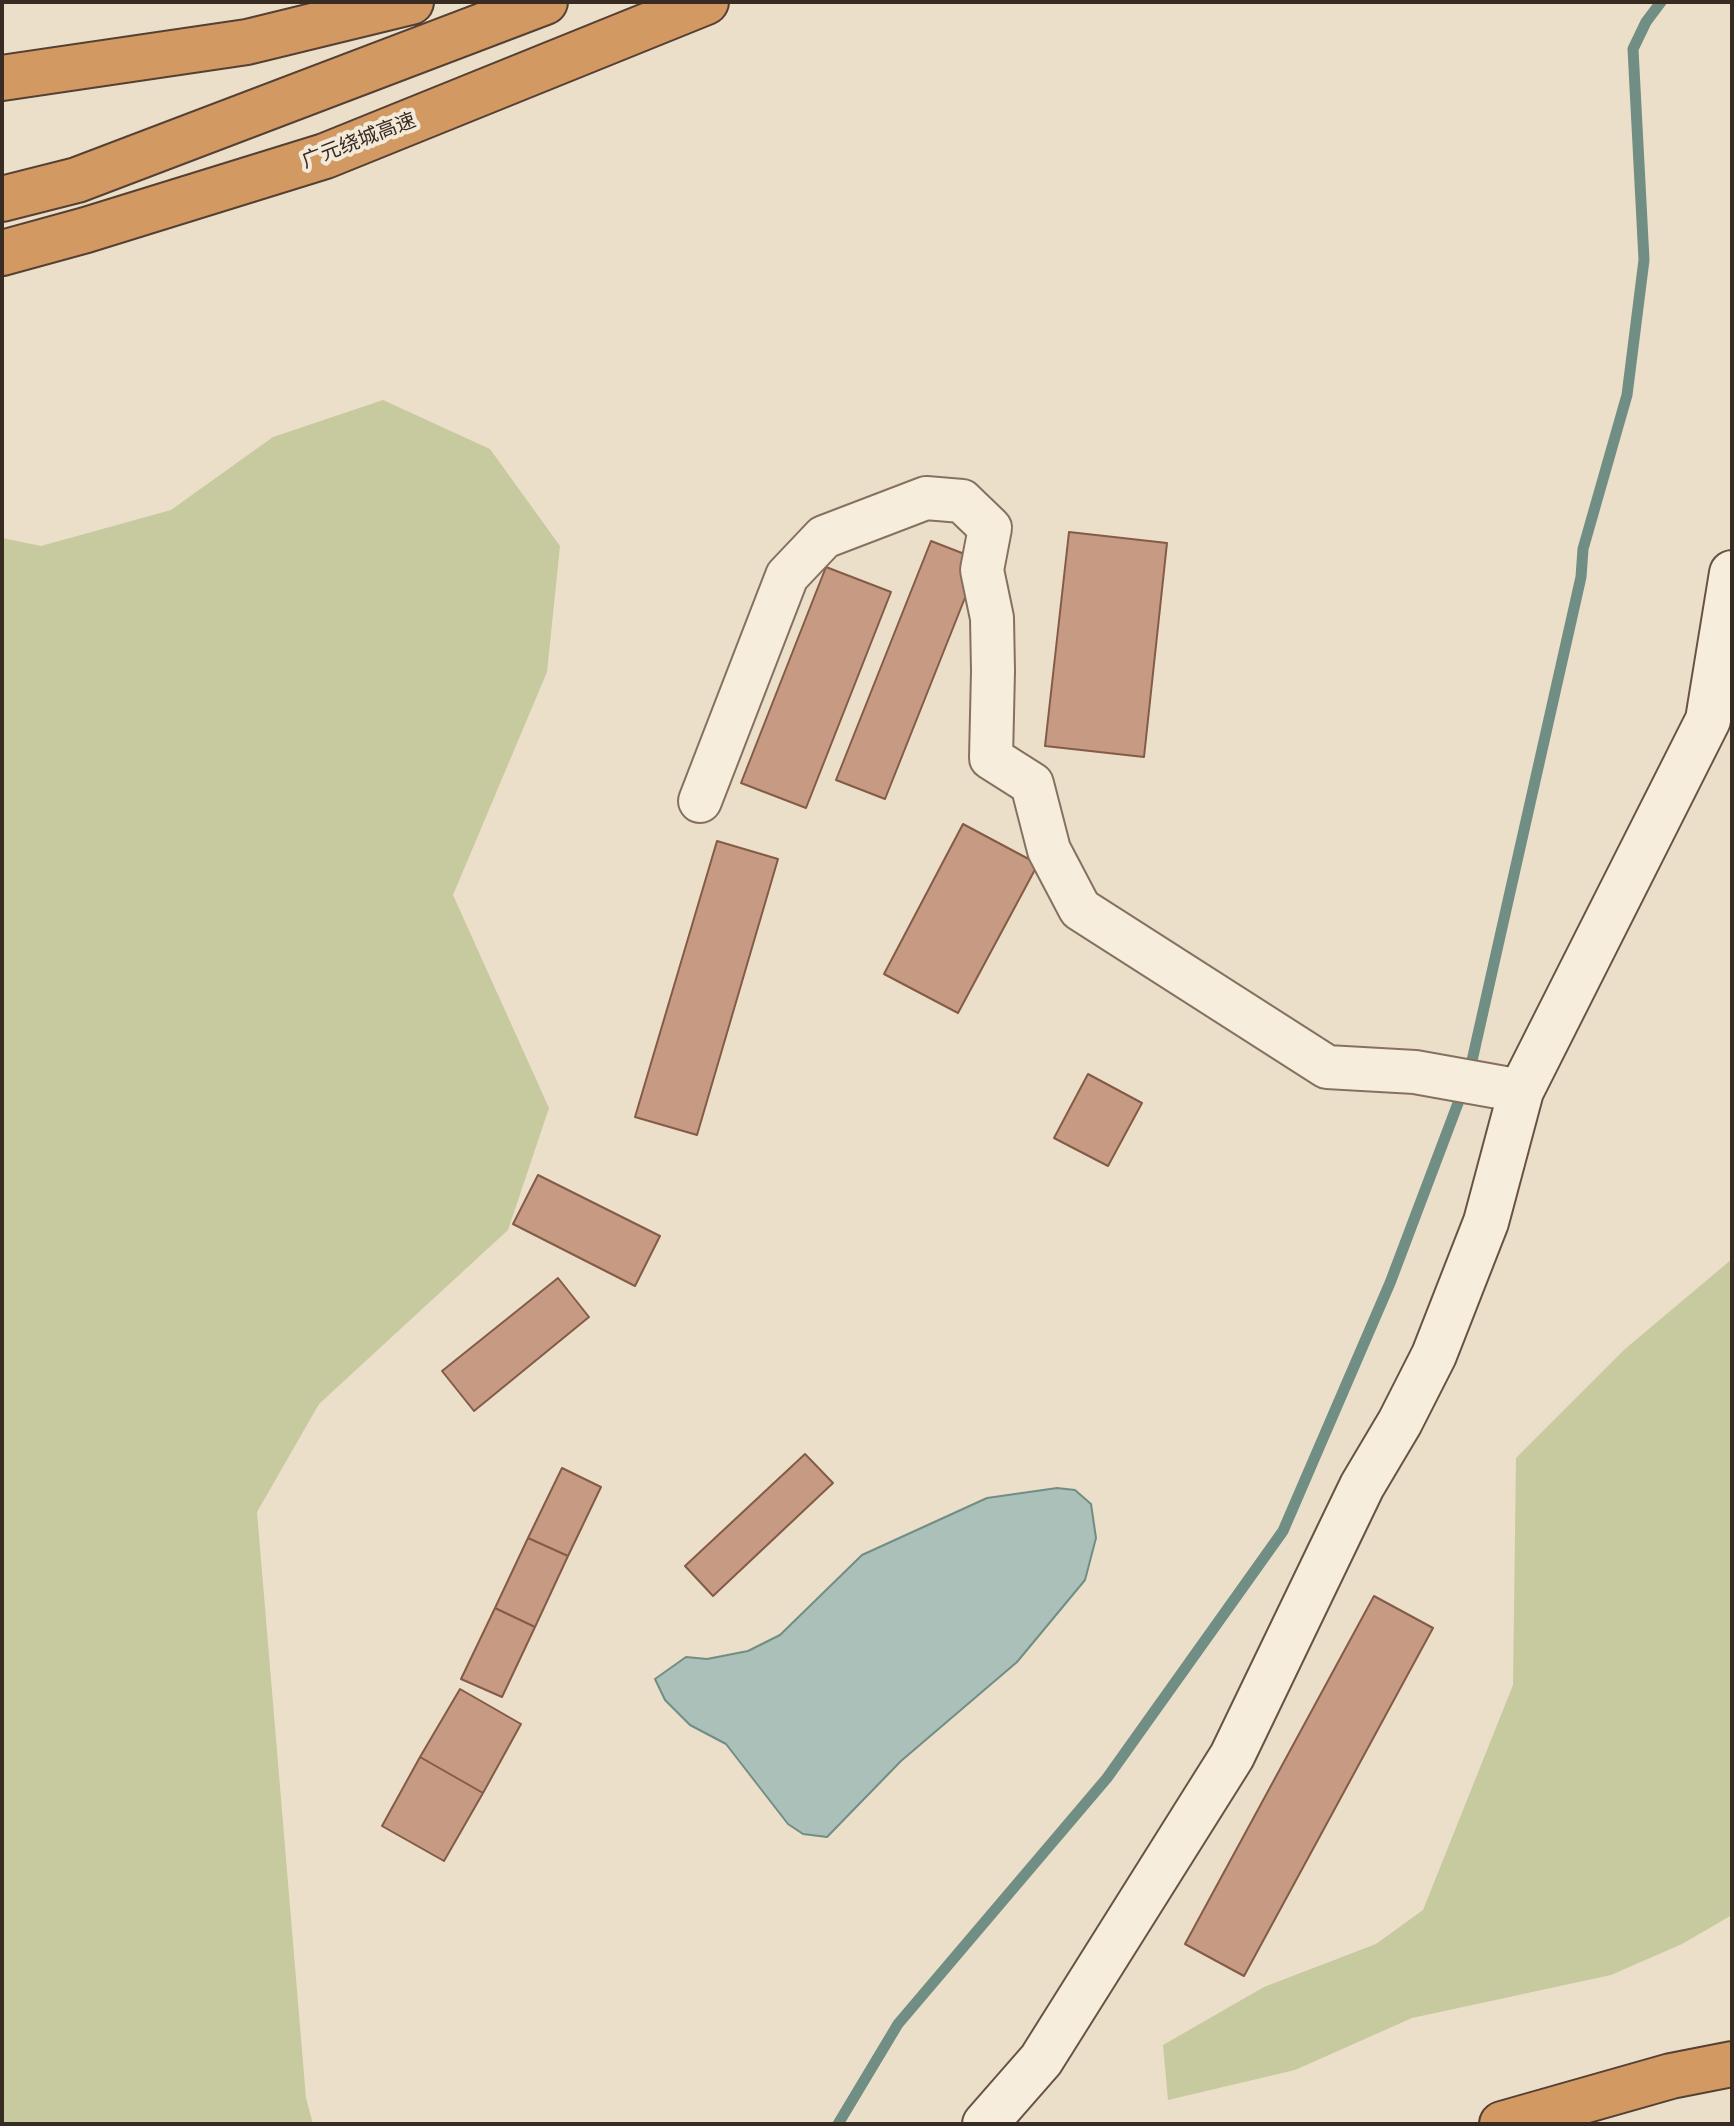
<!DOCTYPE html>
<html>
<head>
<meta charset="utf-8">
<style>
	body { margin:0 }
	#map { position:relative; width:1734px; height:2126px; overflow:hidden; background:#ebdfc9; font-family:Literata,serif }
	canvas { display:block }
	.frame { position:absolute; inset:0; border:4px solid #382b22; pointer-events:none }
</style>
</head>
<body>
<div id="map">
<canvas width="1734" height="2126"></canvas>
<div class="frame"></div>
</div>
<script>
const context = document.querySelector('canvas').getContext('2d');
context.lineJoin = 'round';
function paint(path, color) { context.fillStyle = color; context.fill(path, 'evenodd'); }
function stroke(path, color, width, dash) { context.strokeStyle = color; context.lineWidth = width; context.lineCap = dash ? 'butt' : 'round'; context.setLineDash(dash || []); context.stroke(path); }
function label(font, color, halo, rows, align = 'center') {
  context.font = font + ' Literata,"Noto Sans SC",serif'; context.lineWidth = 8; context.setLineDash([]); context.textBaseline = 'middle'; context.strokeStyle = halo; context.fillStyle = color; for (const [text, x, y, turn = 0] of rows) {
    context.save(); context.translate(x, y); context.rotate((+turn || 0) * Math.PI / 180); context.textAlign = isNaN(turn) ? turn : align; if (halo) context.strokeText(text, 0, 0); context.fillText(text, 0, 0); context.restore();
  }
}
paint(new Path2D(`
	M383,400l107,49 70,97 -13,126 -94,223 96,213 -41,122 -189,174 -62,108 49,586 7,26h-311v-1586l39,8 130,-36 102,-73z
	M1732,1259v656l-50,29 -71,31 -199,43 -117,52 -127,30 -5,-55 101,-58 112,-43 47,-34 90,-225 3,-227 109,-109z`), '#c7c99e');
const water = new Path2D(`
	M1057,1488l18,2 16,14 5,34 -11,42 -68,82 -116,99 -74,76 -24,-3 -15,-10 -62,-80 -36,-19 -25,-25 -10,-21 31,-22 21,2 41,-8 32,-16 82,-80 125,-57z`);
paint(water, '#aac0b8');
stroke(water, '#718e85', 2);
stroke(new Path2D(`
	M1469,1074l112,-497 2,-28 44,-154 17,-135 -11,-211 13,-27 15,-20
	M838,2124l60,-100 209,-246 176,-247 107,-248 73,-193`), '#718e85', 11);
const building = new Path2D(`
	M1069,532l98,11 -23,214 -99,-11z
	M931,541l49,19 -95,239 -49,-19z
	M826,567l65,25 -85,216 -65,-25z
	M963,824l75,40 -80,149 -74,-39z
	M717,841l61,18 -81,276 -62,-18z
	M1088,1074l54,29 -34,63 -54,-28z
	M538,1175l122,61 -25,50 -122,-62z
	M558,1278l31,39 -115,94 -32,-40z
	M805,1454l28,29 -120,113 -28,-30z
	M562,1468l39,19 -33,69 -40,-18z
	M528,1538l40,18 -33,71 -40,-19z
	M1374,1596l59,32 -189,348 -59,-32z
	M495,1608l40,19 -33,70 -41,-18z
	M460,1689l61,35 -38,69 -63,-36z
	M420,1757l63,36 -39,68 -62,-35z`);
paint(building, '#c69a83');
stroke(building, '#835b47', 2);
const street = new Path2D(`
	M700,801l87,-225 37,-39 102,-39 36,3 28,27 -8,42 10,48 1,53 -2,87 41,26 17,66 31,59 247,158 88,5 106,19`);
const secondary = new Path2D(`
	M985,2124l56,-64 191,-304 130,-270 38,-64 34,-67 52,-133 35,-131 187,-371 24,-147`);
const highway = new Path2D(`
	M2,78l245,-36 164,-40
	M2,199l75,-19 468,-178
	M2,253l84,-23 239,-74 381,-154
	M1502,2124l169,-48 61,-12`);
stroke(street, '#86715f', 46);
stroke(secondary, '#685342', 48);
stroke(highway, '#554033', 48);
stroke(street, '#f6eddc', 42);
stroke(secondary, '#f6eddc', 44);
stroke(highway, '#d29963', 44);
label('20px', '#382b22', '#f3e9d8', [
	["广元绕城高速",359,141,-21]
]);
</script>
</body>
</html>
